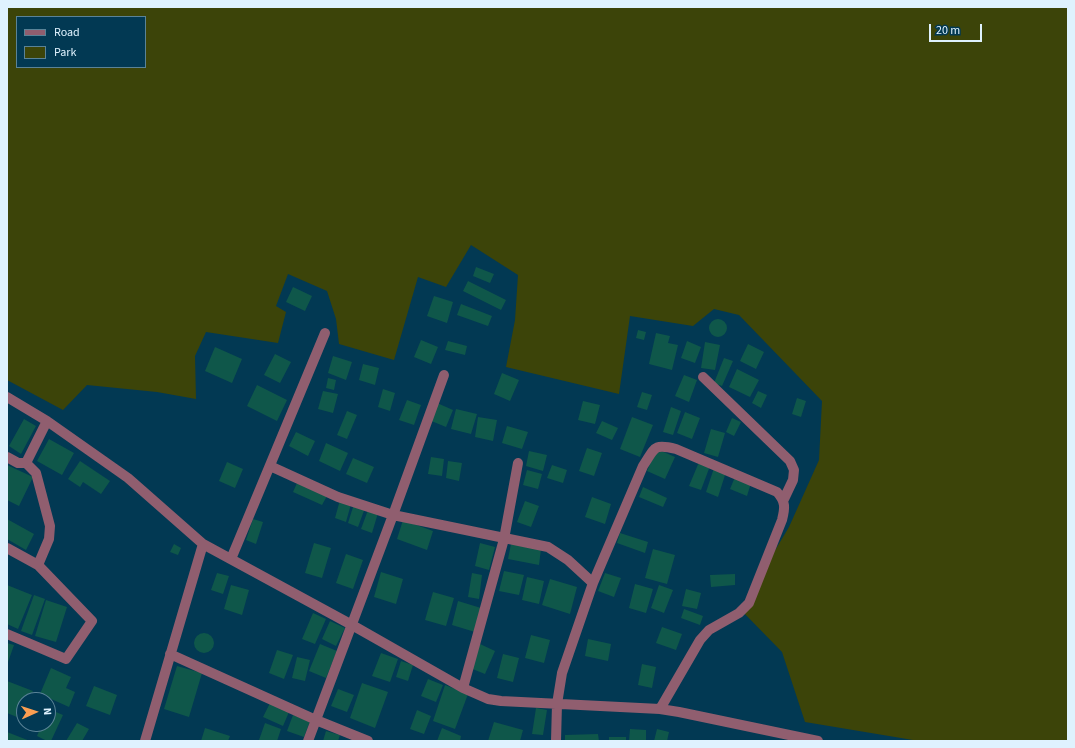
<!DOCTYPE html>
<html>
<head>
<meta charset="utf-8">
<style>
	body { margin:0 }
	#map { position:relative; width:1075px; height:748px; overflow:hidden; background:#023953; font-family:"Source Sans 3",sans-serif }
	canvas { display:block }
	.frame { position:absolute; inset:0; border:8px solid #dff2fe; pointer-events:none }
	.legend { position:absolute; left:16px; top:16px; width:130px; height:52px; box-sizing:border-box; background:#023953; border:1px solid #5a8397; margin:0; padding:5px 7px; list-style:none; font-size:12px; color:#dff2fe }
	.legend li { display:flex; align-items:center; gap:8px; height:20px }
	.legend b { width:20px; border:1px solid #5a8397 }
	.north { position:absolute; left:16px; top:692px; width:40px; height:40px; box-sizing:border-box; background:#023953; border:1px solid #5a8397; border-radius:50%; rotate:87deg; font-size:11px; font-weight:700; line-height:16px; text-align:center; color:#dff2fe }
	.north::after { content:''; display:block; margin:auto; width:14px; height:18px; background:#fb9e51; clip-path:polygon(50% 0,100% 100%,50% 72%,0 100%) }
	.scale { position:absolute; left:929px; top:24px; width:53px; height:18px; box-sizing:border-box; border:2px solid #dff2fe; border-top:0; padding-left:5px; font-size:12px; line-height:14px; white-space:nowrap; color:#dff2fe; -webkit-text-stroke:3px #023953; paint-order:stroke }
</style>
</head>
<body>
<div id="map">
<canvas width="1075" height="748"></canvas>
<div class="frame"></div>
<ul class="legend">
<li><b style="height:5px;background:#905e6f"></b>Road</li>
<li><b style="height:11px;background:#3c4409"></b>Park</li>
</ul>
<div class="north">N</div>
<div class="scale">20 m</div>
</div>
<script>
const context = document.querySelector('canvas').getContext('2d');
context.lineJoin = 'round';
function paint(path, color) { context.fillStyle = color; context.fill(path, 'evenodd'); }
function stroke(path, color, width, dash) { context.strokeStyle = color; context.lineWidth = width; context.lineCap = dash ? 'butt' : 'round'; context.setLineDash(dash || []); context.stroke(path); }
paint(new Path2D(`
	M7,7h1061v734h-149l-114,-19 -23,-70 -42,-43 49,-82 30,-67 3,-59 -83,-86 -25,-6 -21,17 -63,-10 -11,78 -113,-27 9,-47 3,-45 -47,-30 -25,42 -28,-10 -24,83 -55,-16 -3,-25 -9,-28 -39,-17 -12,32 10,6 -8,31 -72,-11 -11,24 1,43 -39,-7 -70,-7 -24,25 -56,-30zM17,17h128v50h-128z`), '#3c4409');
paint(new Path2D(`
	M476,267l18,7 -4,9 -17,-7z
	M468,281l38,19 -5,10 -38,-19z
	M293,287l19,9 -7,15 -19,-9z
	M434,296l19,6 -6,21 -20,-7z
	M461,304l31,12 -4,10 -31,-11z
	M709 328a9 9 0 1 1 18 0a9 9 0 1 1-18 0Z
	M638,330l8,2 -2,8 -8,-2z
	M656,333l14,3 -2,7 10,2 -6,25 -23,-6z
	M421,340l17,7 -7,17 -17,-7z
	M448,341l19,5 -2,9 -20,-5z
	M687,341l14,6 -6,16 -14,-5z
	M705,342l15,3 -5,25 -14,-2z
	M748,344l16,8 -8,17 -16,-8z
	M215,347l27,12 -10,24 -27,-12z
	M275,354l16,8 -11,21 -16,-8z
	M333,356l19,6 -6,18 -18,-7z
	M724,358l9,3 -11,25 -8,-3z
	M363,364l16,4 -4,17 -16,-5z
	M737,369l22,11 -9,17 -21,-10z
	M502,373l17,7 -9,21 -16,-7z
	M684,375l13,5 -8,22 -14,-6z
	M328,378l8,2 -2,10 -8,-2z
	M257,385l30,15 -10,21 -30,-15z
	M383,389l12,4 -5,18 -12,-4z
	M323,391l15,3 -5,19 -15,-4z
	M758,391l9,4 -6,13 -9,-5z
	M642,392l10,3 -5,15 -10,-3z
	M797,398l9,3 -5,16 -9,-3z
	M407,400l14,5 -7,20 -15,-5z
	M583,401l17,4 -5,19 -17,-4z
	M437,403l16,7 -7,17 -17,-7z
	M671,407l10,4 -8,24 -10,-3z
	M456,409l21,5 -6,20 -20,-5z
	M347,411l10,4 -10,24 -10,-4z
	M685,412l15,6 -8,21 -15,-6z
	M478,417l19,3 -4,21 -18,-4z
	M632,417l21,8 -13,32 -20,-8z
	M732,418l9,4 -7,14 -8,-4z
	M24,419l12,7 -15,28 -12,-8z
	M602,421l16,7 -6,12 -16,-7z
	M507,426l21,6 -6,17 -20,-6z
	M711,429l14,4 -7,24 -14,-4z
	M296,432l19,9 -7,15 -19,-10z
	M49,439l25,14 -12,22 -25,-14z
	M326,443l22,10 -8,18 -21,-10z
	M587,448l15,5 -8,23 -15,-5z
	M657,449l18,8 -10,22 -18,-8z
	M529,451l18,4 -4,16 -17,-5z
	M431,457l13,2 -2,17 -14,-2z
	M353,458l21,9 -7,16 -21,-9z
	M80,461l30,20 -9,13 -18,-12 -3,5 -12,-8z
	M448,461l14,2 -3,18 -13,-3z
	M227,462l16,7 -8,19 -16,-7z
	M699,462l11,4 -9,24 -12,-4z
	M7,465l26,12 -14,29 -12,-6z
	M552,465l15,5 -4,13 -16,-5z
	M714,468l12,4 -8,25 -12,-5z
	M527,470l15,4 -4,15 -15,-4z
	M735,477l16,6 -4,13 -17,-7z
	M297,483l30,13 -5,9 -29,-13z
	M643,487l24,11 -4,9 -24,-10z
	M592,497l19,7 -6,20 -20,-7z
	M340,500l11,4 -5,18 -11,-4z
	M525,501l14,5 -8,21 -14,-5z
	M354,504l11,4 -7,19 -10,-4z
	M368,510l10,3 -6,20 -11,-4z
	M7,519l27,15 -8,16 -19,-11z
	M253,519l10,3 -7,22 -10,-4z
	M403,520l30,11 -6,19 -30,-11z
	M620,533l28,9 -3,11 -28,-10z
	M314,543l17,5 -9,30 -17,-5z
	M480,543l15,4 -6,23 -14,-4z
	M174,544l7,4 -3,7 -8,-3z
	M511,544l30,5 -2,16 -31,-6z
	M653,549l22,6 -8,29 -22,-6z
	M346,554l17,6 -10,29 -17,-6z
	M504,571l20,4 -5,20 -20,-4z
	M381,572l22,7 -7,25 -22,-7z
	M217,573l12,3 -6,18 -12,-4z
	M472,573l10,2 -3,24 -11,-2z
	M605,573l16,5 -7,19 -16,-6z
	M735,574v11l-24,2 -1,-12z
	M527,577l17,4 -5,23 -17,-4z
	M550,579l27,8 -7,27 -28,-9z
	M635,584l18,5 -7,24 -17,-5z
	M7,585l25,10 -14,34 -11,-5z
	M231,585l18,5 -7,25 -18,-6z
	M659,585l14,5 -9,23 -13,-5z
	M686,589l15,4 -4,16 -15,-3z
	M433,592l21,6 -8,28 -21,-6z
	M34,595l11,4 -13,36 -11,-4z
	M46,600l21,7 -11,35 -21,-6z
	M458,601l23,7 -6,24 -23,-7z
	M684,609l19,7 -3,9 -19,-7z
	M313,613l13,6 -11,25 -13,-5z
	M330,621l15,7 -9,18 -14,-7z
	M662,627l20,7 -6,16 -20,-7z
	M194 643a10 10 0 1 1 20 0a10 10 0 1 1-20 0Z
	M531,635l19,5 -6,23 -19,-5z
	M588,639l23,5 -3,17 -23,-5z
	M7,643l7,2 -7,20z
	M320,644l17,7 -11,27 -17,-7z
	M480,644l15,7 -10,23 -15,-6z
	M277,650l16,5 -9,24 -15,-6z
	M381,653l17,6 -8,23 -18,-6z
	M503,654l16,4 -6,24 -16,-4z
	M297,657l13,3 -5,21 -13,-3z
	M401,661l12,4 -5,16 -12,-4z
	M642,664l14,3 -4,21 -14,-3z
	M177,666l25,7 -13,44 -25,-8z
	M51,668l20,9 -5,11 9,4 -6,15 -29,-13z
	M428,679l15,6 -7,17 -15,-6z
	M7,681l26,10 -4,9h-5v14l-2,5 -15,-6z
	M362,683l26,9 -13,36 -25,-10z
	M445,685l23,9 -13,35 -22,-8z
	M94,686l23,9 -7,20 -24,-9z
	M338,689l16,6 -7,17 -16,-6z
	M270,703l19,9 -6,14 -20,-9z
	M536,708l11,2 -4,25 -11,-1z
	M49,709l14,6 -12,26h-4l-10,-5 5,-12h6z
	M417,710l14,6 -7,18 -14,-5z
	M293,715l17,6 -6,16 -17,-6z
	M494,722l29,8 -3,11h-32z
	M77,723l12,6 -7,12h-16z
	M265,723l16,6 -4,12h-15l-3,-1z
	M205,728l25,8 -2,5h-27z
	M442,728l19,8 -1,5h-23z
	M630,729l16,1v11h-17z
	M657,729l12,3 -2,9h-13z
	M326,731l14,4 -2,6h-15z
	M7,732l23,9h-23z
	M598,734l1,7h-34v-6z
	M609,737h17v4h-17z`), '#0f574a');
stroke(new Path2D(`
	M703,377l87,84 4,9 -1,10 -9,19
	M7,397l40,24 81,57 75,66 149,81 111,63 25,11 13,2 159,8 19,3 139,29
	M7,457l11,6h8l21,-42
	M270,466l68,31 55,18 155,32 20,13 25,23
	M7,548l31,17
	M231,559l94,-226
	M7,634l59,25 26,-38 -54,-56 11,-26 1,-13 -14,-53 -10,-10
	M170,654l146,66 52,21
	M463,688l41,-149 14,-76
	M145,741l58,-197
	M308,741l85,-226 51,-140
	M556,741l1,-37 5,-31 31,-90 50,-117c12,-18 10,-23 33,-17l101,43c9,10 8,16 5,28l-33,83 -10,10 -30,17 -9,10 -40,69`), '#905e6f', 10);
</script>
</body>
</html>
